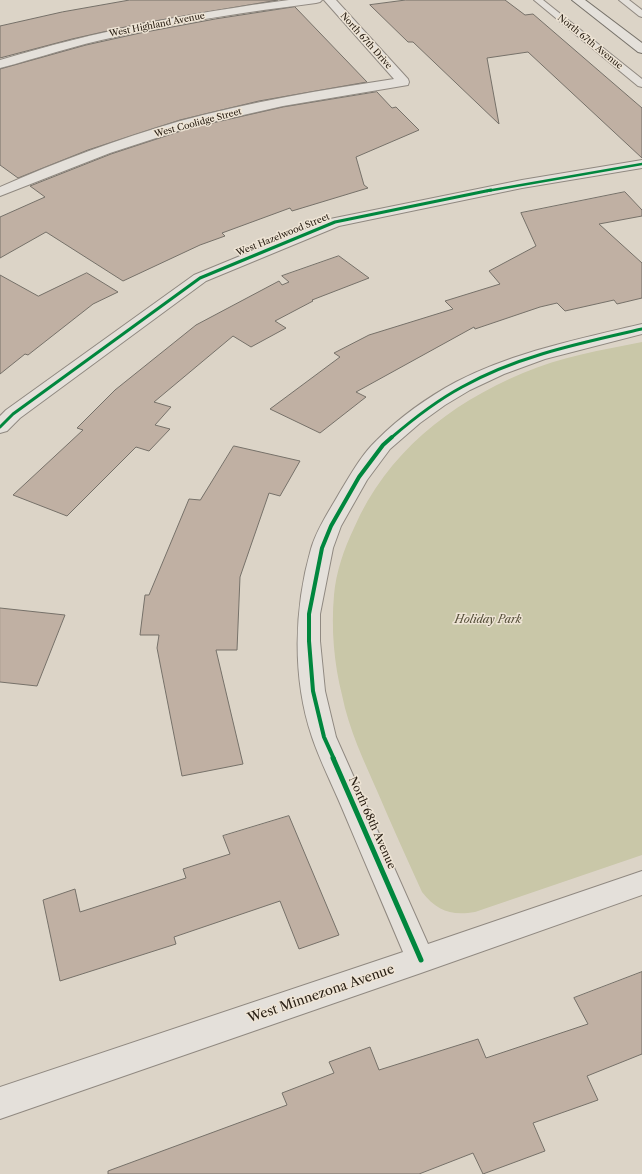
<!DOCTYPE html>
<html>
<head>
<meta charset="utf-8">
<style>
	body { margin:0 }
	canvas { display:block; background:#dcd4c7 }
</style>
</head>
<body>
<canvas width="642" height="1174"></canvas>
<script>
const context = document.querySelector('canvas').getContext('2d');
context.lineJoin = 'round';
function paint(path, color) { context.fillStyle = color; context.fill(path, 'evenodd'); }
function stroke(path, color, width, dash) { context.strokeStyle = color; context.lineWidth = width; context.lineCap = dash ? 'butt' : 'round'; context.setLineDash(dash || []); context.stroke(path); }
function label(font, color, halo, rows, align = 'center') {
  context.font = font + ' "Libre Caslon Text",serif'; context.lineWidth = 3; context.setLineDash([]); context.textBaseline = 'middle'; context.strokeStyle = halo; context.fillStyle = color; for (const [text, x, y, turn = 0] of rows) {
    context.save(); context.translate(x, y); context.rotate((+turn || 0) * Math.PI / 180); context.textAlign = isNaN(turn) ? turn : align; if (halo) context.strokeText(text, 0, 0); context.fillText(text, 0, 0); context.restore();
  }
}
paint(new Path2D(`
	M642,342v513l-167,57c-24,4 -38,-1 -53,-20 -15,-33 -30,-66 -44,-99 -14,-32 -29,-63 -36,-98 -8,-32 -11,-66 -8,-100 2,-23 10,-46 20,-67 33,-75 95,-124 169,-155 37,-16 79,-23 119,-31z`), '#c9c7a8');
const building = new Path2D(`
	M130,0h148l-135,23 -71,16 -72,19v-32l62,-14z
	M406,0h99l20,15 8,-1 109,94v50l-114,-106 -41,6 12,66 -86,-82h-5l-38,-37z
	M295,7l72,75 -108,19 -79,19 -92,30 -70,28 -18,-13v-96l86,-24 54,-12 75,-14z
	M377,92l15,16 4,-1 23,23 -63,27 8,28 4,3 -76,23 -2,-3 -68,25 3,3 -25,9 -77,36 -77,-49 -46,26v-41l45,-20 -15,-11 81,-32 79,-26 93,-21z
	M625,192l17,18v6l-43,8 43,39v35l-25,6 -3,-4 -49,11 -8,-8 -17,4 -65,22 -1,-2 -118,65 10,5 -46,36 -50,-24 70,-52 -6,-4 35,-18 84,-26 -8,-8 55,-17 -11,-13 47,-25 -15,-33z
	M339,256l30,22 -57,22 1,1 -38,20 11,7 -35,19 -18,-11 -79,66 17,5 -16,18 15,4 -21,22 -13,-4 -69,69 -54,-21 70,-65 -6,-2 38,-38 81,-65 83,-44 3,4 7,-3 -7,-6z
	M87,273l31,19 -25,12 -65,51 -3,-1 -25,20v-99l38,21z
	M234,446l66,15 -20,35 -11,-3 -29,84 -3,73h-21l27,114 -61,12 -25,-128 2,-13h-19l5,-40h4l40,-96 11,1z
	M0,608l65,7 -28,71 -37,-4z
	M289,816l50,119 -40,14 -19,-48 -106,36 2,7 -116,37 -17,-81 32,-11 5,23 106,-34 -3,-9 47,-15 -7,-18z
	M642,972v82l-55,22 11,24 -65,23 12,28 -62,23 -10,-21 -54,21h-311v-3l179,-66 -5,-12 52,-20 -5,-11 41,-15 9,23 99,-31 8,19 102,-34 -14,-26z`);
paint(building, '#c0b0a3');
stroke(building, '#767169', 1);
const service = new Path2D(`
	M534,0h9l99,79v8l-4,-1z
	M619,0h10l13,10v7l-3,-1z`);
const minor = new Path2D(`
	M289,0h33l-2,2 -4,1c-68,9 -135,18 -201,34 -39,8 -77,21 -115,31v-8c97,-29 189,-47 289,-60z
	M324,0h12l72,79 1,3 -1,3 -125,21 -93,21 -80,26 -110,43v-9c59,-26 118,-48 180,-66 70,-19 142,-31 214,-42z
	M642,160v8l-120,20 -183,38 -133,55 -186,137 -13,13 -7,2v-17l6,-6 188,-135 136,-56 192,-39z
	M642,324v10l-97,25 -41,15 -34,16 -25,15 -25,18 -30,26 -23,31 -26,46 -8,22 -13,66v27l5,50 11,46 92,207 214,-73v24l-221,78 -421,146v-32l403,-135c-20,-48 -41,-96 -61,-144 -10,-24 -22,-47 -30,-71 -20,-59 -18,-129 -1,-188 6,-21 19,-39 29,-57 11,-18 22,-38 37,-52 23,-23 51,-43 79,-58 58,-30 123,-43 186,-58z`);
const secondary = new Path2D(`
	M572,0h13l57,43v10l-4,-1z`);
stroke(service, '#908981', 2);
stroke(minor, '#908981', 2);
stroke(secondary, '#767169', 2);
paint(service, '#e4e0da');
paint(minor, '#e4e0da');
paint(secondary, '#e4e0da');
stroke(new Path2D(`
	M487,191l155,-27`), '#00873e', 2.5);
stroke(new Path2D(`
	M0,427l13,-13 187,-136 135,-56 156,-32
	M391,438c22,-19 45,-37 71,-51 55,-31 119,-44 180,-58`), '#00873e', 3);
stroke(new Path2D(`
	M334,759l-10,-22 -11,-46 -4,-50v-27l13,-66 9,-22 28,-49 24,-32 9,-8`), '#00873e', 4);
stroke(new Path2D(`
	M333,758l88,202`), '#00873e', 5);
label('9px', '#2a2015', '#eee4d5', [
	["West Highland Avenue",157,25,-11],
	["North 67th Drive",366,41,48],
	["North 67th Avenue",590,42,39],
	["West Coolidge Street",198,123,-15],
	["West Hazelwood Street",283,235,-22]
]);
label('italic 11px', '#554f39', '#eee4d5', [
	["Holiday Park",488,620]
]);
label('11px', '#2a2015', '#eee4d5', [
	["North 68th Avenue",372,823,66]
]);
label('13px', '#2a2015', '#eee4d5', [
	["West Minnezona Avenue",321,994,-19]
]);
</script>
</body>
</html>
